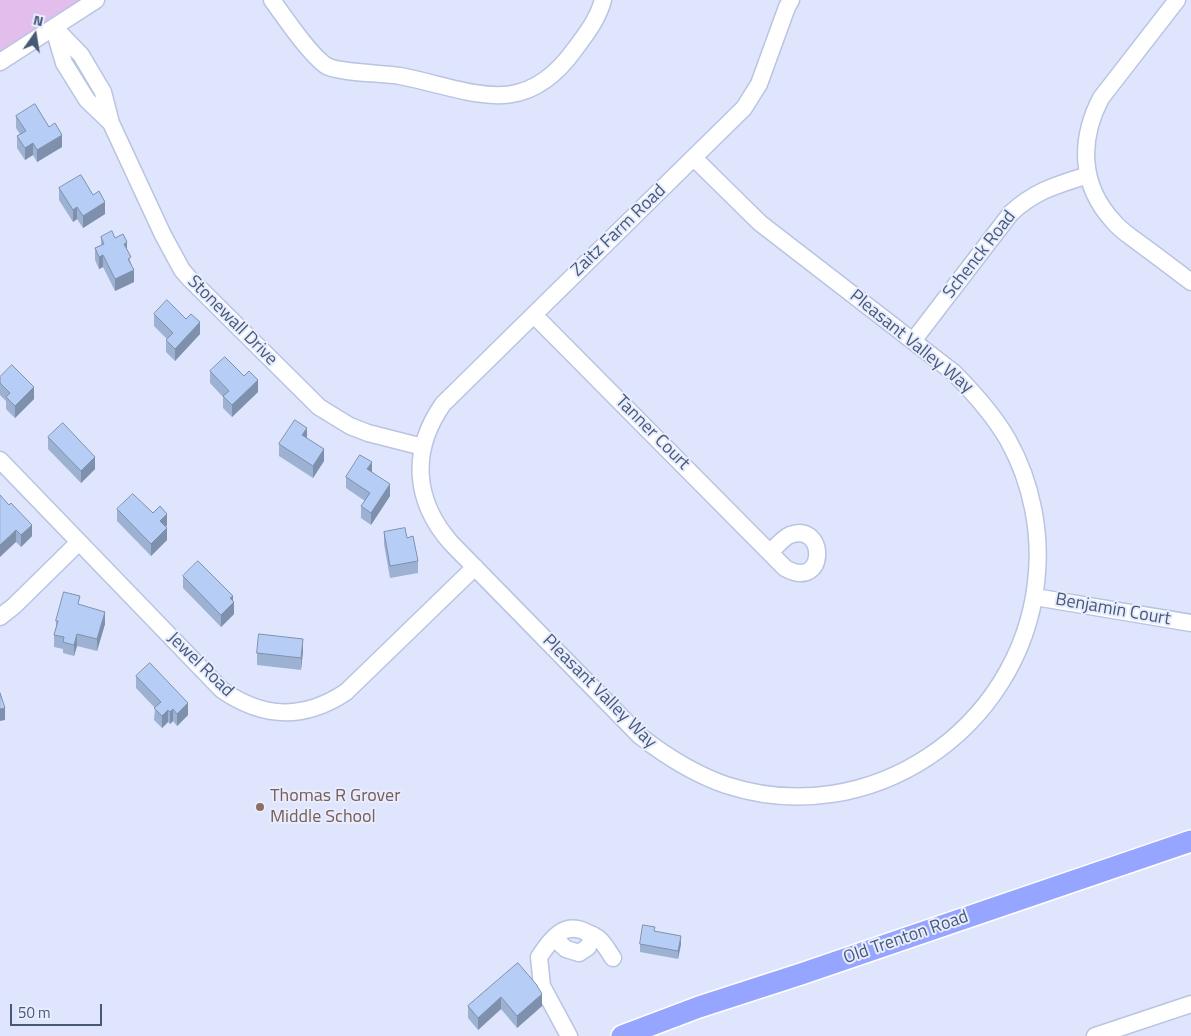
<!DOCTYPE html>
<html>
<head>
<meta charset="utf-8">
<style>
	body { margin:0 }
	#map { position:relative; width:1191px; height:1036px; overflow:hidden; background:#e0e5fe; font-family:"Titillium Web",sans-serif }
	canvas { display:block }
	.north { position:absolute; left:10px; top:10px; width:50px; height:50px; -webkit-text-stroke:4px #e8ecff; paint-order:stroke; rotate:13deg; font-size:14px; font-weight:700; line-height:20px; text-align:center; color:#465a76 }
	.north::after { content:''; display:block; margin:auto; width:18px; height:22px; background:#465a76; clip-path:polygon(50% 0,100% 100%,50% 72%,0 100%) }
	.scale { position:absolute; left:10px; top:1004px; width:92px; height:22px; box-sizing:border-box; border:2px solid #465a76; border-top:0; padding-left:6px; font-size:15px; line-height:18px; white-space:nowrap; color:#465a76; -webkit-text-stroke:4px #e8ecff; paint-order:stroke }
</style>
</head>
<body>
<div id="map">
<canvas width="1191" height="1036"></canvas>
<div class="north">N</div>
<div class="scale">50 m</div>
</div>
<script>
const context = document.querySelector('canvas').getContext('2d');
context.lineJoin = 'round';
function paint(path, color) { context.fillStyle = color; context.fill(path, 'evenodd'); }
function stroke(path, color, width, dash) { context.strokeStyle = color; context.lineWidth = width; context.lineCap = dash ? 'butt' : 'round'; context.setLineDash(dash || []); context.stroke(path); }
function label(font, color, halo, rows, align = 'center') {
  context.font = font + ' "Titillium Web",sans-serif'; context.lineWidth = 4; context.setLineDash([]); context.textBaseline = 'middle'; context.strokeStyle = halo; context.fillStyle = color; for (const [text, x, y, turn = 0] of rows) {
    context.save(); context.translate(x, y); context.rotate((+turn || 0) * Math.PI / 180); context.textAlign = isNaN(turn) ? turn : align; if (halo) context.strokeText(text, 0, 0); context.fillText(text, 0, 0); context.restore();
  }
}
paint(new Path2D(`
	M0,0h81l-81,52z`), '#e3beec');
const minor = new Path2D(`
	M272,0c14,19 35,51 53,65 11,8 58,8 75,11 72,14 123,46 175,-27 11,-15 23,-30 28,-49
	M1177,0l-76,98c-22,42 -21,87 12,123 7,9 17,15 26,22 18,13 35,26 52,39
	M54,27l27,28 22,37 8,31 52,112 19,35 7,8 130,129 31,19 18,7 55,14
	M54,29l10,34 23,37 24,23
	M0,62l96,-62
	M694,158l66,65 193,149c21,21 40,42 55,68 24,43 34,94 28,143 -17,147 -167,249 -310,202 -32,-11 -59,-28 -86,-49l-189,-193c-37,-42 -41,-92 -8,-139l301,-296 15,-24 28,-77 4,-7
	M534,315l251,253c42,24 42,-47 5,-33 -7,3 -14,12 -20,17
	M913,341l98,-128c25,-23 46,-28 77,-38
	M0,460l222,230c42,29 82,30 124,2l129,-125
	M1035,597l156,26
	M0,617l14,-11 65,-64
	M554,938l12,11 13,4 9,-6 5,-12
	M569,1036l-27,-50 -3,-29c13,-19 25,-37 49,-24 4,2 8,3 11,6 5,4 10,13 14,19
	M1095,1036l96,-32`);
const major = new Path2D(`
	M622,1036l77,-29 102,-33 390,-133`);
stroke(minor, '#b9c4e0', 19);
stroke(major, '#fff', 24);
stroke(minor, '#fff', 16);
stroke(major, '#96a5ff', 21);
paint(new Path2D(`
	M16,116l46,31 -25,15 -4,-7 -8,5 -8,-12v-12l3,-2 -4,-6z
	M59,188l46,26 -22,14 -6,-9 -4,3 -14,-22z
	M101,237l14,1 12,13 4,12 3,19 -19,9 -12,-24 -4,2 -4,-9v-12l6,-3z
	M154,314l46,20 -25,27 -9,-9v-12l1,-1 -13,-13z
	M210,371l48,21 -26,25 -9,-9v-11l-13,-14z
	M0,377l34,22 -19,19 -9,-9v-8l-6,-6z
	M48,437l47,32 -14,14 -33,-34z
	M307,438l17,23 -11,17 -34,-22v-12z
	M372,472l18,24 -19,29 -10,-7v-12l4,-5 -19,-13v-11z
	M0,495l32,41 -11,11 -5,-5z
	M117,509l36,4 14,12 -1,2 1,13 -16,16 -34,-35z
	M384,532l23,6 11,23v12l-28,5 -6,-34z
	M183,576l50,25 1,13 -13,13 -38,-39z
	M80,605l25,19 -8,27 -20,-5 -3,10 -11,-3v-4l-9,-2v-12l2,-8v-6z
	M303,651l-2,19 -44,-5v-12z
	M136,676l52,39 -11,11 -4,-5 -3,3 -2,-2 -6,6 -8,-8 1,-12 -19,-20z
	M655,931l26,13 -3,15 -38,-7v-8z
	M518,963l24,43 -25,22 -16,-19 -23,21 -10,-12v-12z`), '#9db1d3');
paint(new Path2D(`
	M62,135v12l-25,15v-12z
	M33,143v12l-8,5v-12z
	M105,202v12l-22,14v-12z
	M77,207v12l-4,3v-12z
	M127,242v12l-3,-10z
	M103,255v12l-4,2v-12z
	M134,270v12l-19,9v-12z
	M200,322v12l-25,27v-12z
	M258,380v12l-26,25v-12z
	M34,387v12l-19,19v-12z
	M307,428v12l-5,-5z
	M324,449v12l-11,17v-12z
	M95,457v12l-14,14v-12z
	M372,462v12l-5,-5z
	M390,484v12l-19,29v-12z
	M167,514v11l-7,8v-12z
	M32,525v11l-11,11v-12z
	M167,528v12l-16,16v-12z
	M16,530v12l-16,15v-12z
	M233,596v7l1,-1v12l-13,13v-12l9,-17z
	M105,612v12l-8,27v-12z
	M77,634v12l-3,10v-11z
	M303,639v12l-2,19v-12z
	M188,703v12l-11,11v-12z
	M5,708v12l-5,1v-12z
	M173,709v12l-3,3v-12z
	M168,710v12l-6,6v-12z
	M681,936v8l-3,15v-8z
	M542,994v12l-25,22v-12z
	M501,997v12l-23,21v-12z`), '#7f90ac');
const building = new Path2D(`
	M35,104l14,23 6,-4 7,12 -25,15 -4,-7 -8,5 -8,-12 9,-5 -10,-15z
	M81,175l12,20 6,-4 6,11 -22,14 -6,-9 -4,3 -14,-22z
	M112,231l3,7 8,-4 4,8 -3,2 7,13 -3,2 6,11 -19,9 -12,-24 -4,2 -4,-9 9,-4 -3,-7z
	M167,300l19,19 5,-5 9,8 -25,27 -9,-9 7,-7 -19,-19z
	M225,357l19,19 5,-5 9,9 -26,25 -9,-9 6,-5 -19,-20z
	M12,365l22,22 -19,19 -9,-9 4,-4 -10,-10v-6z
	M295,420l12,8 -5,7 22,14 -11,17 -34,-22z
	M63,423l32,34 -14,14 -33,-34z
	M360,455l12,7 -5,7 23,15 -19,29 -10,-7 9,-13 -24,-16z
	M133,494l20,19 7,-7 7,8 -7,7 7,7 -16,16 -34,-35z
	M0,495l9,10 2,-2 21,22 -11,10 -5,-5 -16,15z
	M405,528l2,10 6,-2 5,25 -28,5 -6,-34z
	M198,561l35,35 -3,2 4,4 -13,13 -38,-39z
	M64,592l16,4 -2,8 27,8 -8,27 -20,-5 -3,11 -11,-3 1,-5 -10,-2 4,-14h-2z
	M259,634l44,5 -2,19 -44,-5z
	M150,663l38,40 -11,11 -4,-5 -3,3 -2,-2 -6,6 -8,-8 7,-6 -25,-26z
	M0,693l5,15 -5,1z
	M643,925l12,2 -1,4 27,5 -3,15 -38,-7z
	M518,963l18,21 6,10 -25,22 -16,-19 -23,21 -10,-12z`);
paint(building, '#b6cef5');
stroke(building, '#7f90ac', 1);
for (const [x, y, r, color] of [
	[260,807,5,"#8d6e63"]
]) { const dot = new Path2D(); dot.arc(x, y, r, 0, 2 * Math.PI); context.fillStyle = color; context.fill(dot); stroke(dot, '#e8ecff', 2); }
label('18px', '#465a76', '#e8ecff', [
	["Zaitz Farm Road",619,231,-44],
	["Schenck Road",980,255,-52],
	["Stonewall Drive",232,321,45],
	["Pleasant Valley Way",911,342,39],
	["Tanner Court",652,433,45],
	["Benjamin Court",1113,610,10],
	["Jewel Road",200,665,44],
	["Pleasant Valley Way",599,692,45],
	["Old Trenton Road",906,938,-19]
]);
label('18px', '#785e54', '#e8ecff', [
	["Thomas R Grover",270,797],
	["Middle School",270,818]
], 'left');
</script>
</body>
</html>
